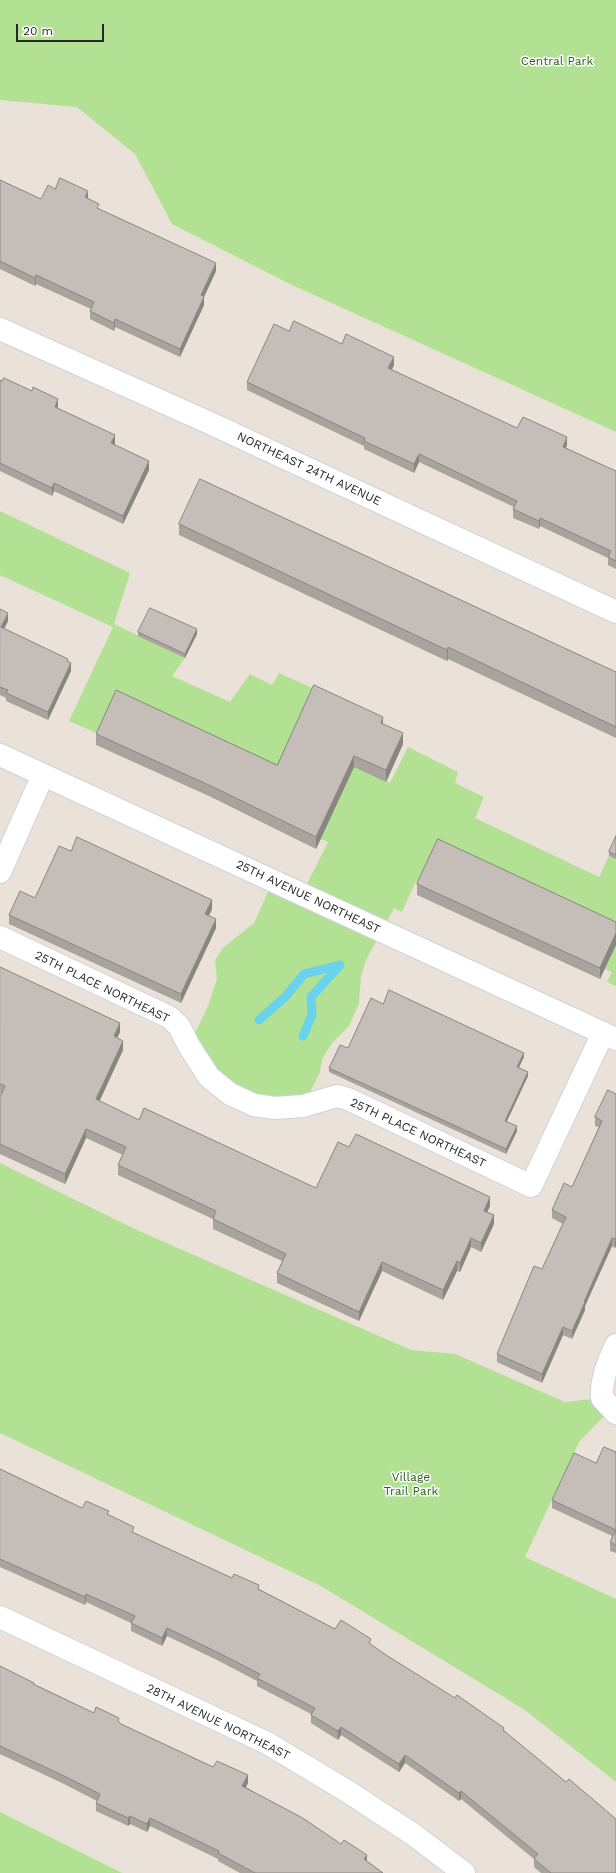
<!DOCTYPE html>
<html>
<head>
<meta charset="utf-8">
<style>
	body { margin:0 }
	#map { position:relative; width:616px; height:1873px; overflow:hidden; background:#eae1d8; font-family:"Work Sans",sans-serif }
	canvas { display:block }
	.scale { position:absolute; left:16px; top:24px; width:88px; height:18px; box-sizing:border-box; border:2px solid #272727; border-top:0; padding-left:5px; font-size:12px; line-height:14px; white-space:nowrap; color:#272727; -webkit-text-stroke:3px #fff; paint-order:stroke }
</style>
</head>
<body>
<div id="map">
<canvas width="616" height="1873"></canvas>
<div class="scale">20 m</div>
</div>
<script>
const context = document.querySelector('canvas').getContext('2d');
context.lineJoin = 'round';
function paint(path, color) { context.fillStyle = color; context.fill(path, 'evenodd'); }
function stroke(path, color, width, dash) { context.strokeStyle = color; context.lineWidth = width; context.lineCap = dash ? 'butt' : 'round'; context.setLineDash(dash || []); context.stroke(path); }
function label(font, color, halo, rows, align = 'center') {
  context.font = font + ' "Work Sans",sans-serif'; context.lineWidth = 3; context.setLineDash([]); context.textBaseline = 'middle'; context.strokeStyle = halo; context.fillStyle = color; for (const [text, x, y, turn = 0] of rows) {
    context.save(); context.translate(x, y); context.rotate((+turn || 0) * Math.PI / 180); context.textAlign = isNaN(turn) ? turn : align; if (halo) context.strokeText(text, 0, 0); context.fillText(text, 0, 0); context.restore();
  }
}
paint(new Path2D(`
	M0,0h616v432l-324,-147 -120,-61 -37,-70 -58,-47 -77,-7z
	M0,511l130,62 -16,51 71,34 -13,18 58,26 20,-28 22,11 7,-12 40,18 -25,49 96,43 18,-36 50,25 -3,11 29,14 -9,21 124,59 10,-21 7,3v74l-200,-52 -14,31 -8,-4 -28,52 -5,16 -2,27 -10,23 -17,17 -10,16 -2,13 -17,34 -49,-1 -65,-59 19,-40 9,-27 -2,-19 8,-12 31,-25 19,-42 29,13 26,-52 -7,-3 15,-34 -235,-70 -32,-14 44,-94 -113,-52z
	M616,945v41l-9,-4 5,-10 -7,-3z
	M0,1163l139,68 272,119 44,4 110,48 35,-4 10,12 -31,32 -54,115 91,42v183l-91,-72 -204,-124 -321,-153z
	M0,1812l122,61h-122z`), '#b2e193');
stroke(new Path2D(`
	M259,1020l27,-24 18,-22 36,-9
	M303,1036l9,-21 -1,-18 29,-32`), '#69d2ed', 9);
const minor = new Path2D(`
	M0,329l212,95 404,188
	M0,755l616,284
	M0,872l43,-97
	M0,937l169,80 10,9 10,20 20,31 21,17 24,11 21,3 28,-2 34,-10 11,3 183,87 72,-153
	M616,1345c-8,18 -15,33 -14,53l14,15
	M0,1617l267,126 80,48 67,44 50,38`);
stroke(minor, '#cdd2e0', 24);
stroke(minor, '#fff', 22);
paint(new Path2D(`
	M0,180l41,19 14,-10 33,10 11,10 117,62 -12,26v8l-24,52 -65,-30 -1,4 -24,-12v-8l1,-2 -55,-25 -1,2 -35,-17z
	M289,331l53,13 52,21 -2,5 125,58 50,17 -1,3 50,23v98l-8,-4v-7l-68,-32 -1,3 -26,-11v-9l1,-2 -95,-45 -5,11 -50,-24v-3l-117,-56v-8z
	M0,380l58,28 57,35 -1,2 35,25 -26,54 -69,-33 -2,5 -52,-25z
	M179,524l437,148v66l-168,-79 -1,2 -268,-126z
	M0,609l8,12 -4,8 64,32 3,10 -23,49 -42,-19v-3l-6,-3z
	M138,632l59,2 -12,24 -47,-22z
	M383,724l20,20 -17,38 -32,-15 -38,82 -105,-52 -115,-52v-11l181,31z
	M616,836v23l-7,-3v-4z
	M71,851l141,58 -3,7 7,12 -35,75 -172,-79v-9l26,-17z
	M417,884l199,38v23l-16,34 -183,-84z
	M0,967l120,65 -3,6 6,12 -24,51 40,19 177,68 33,-41 141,59 -3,6 7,12 -13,28 -10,-5 -11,25 -3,-1 -14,29 -61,-29 -23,50 -82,-38v-10l5,-12 -69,-32v-10l-95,-44v-10l5,-10 -37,-17 -21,46 -65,-30v-57l1,-3 -1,-1z
	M383,1004l141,53 -5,10 9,9 -21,45 10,10 -11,23 -177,-82v-4l19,-20z
	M616,1094v152l-1,2 -3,-2 -27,60v4l-13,29 -9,-4 -21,48 -45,-21v-8l45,-85 21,-45 -11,-6v-8l20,-23 27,-60 -4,-1v-9z
	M616,1452v101l-6,-2v-9l2,-6 -60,-28v-8l44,-37z
	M0,1469l82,39 27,7 25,18 98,45 27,11 76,40 36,16 15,10 118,76 112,142h-75l-7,-6v-8l-73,-60 -2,2 -54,-38 -6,9 -58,-37 -3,5 -27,-17v-9l-54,-28v-5l-38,-20 -52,-25 -5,10 -31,-15v-8l-45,-21 -1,3 -85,-38z
	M0,1666l34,18 60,29 25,10 2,1 127,59 -2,4 121,74 16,12h-143l-22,-12v-2l-68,-33 -3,6 -17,-8 -2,2 -32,-15v-8l1,-2 -35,-18 -62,-29z`), '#a9a39e');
paint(new Path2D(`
	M88,191v8l-3,-2z
	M216,263v8l-12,26v8l-24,52v-8l21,-54z
	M36,275v9l-1,2v-8z
	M115,319v8l-1,4v-8z
	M394,357v8l-6,11v-8z
	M58,399v8l-3,8v-8z
	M115,435v8l-4,9v-9z
	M567,437v8l-4,10v-8z
	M419,454v8l-5,11v-9z
	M149,461v9l-26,54v-8z
	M54,483v8l-2,5v-8z
	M540,518v8l-1,3v-8z
	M8,613v8l-7,14v-8z
	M197,629v5l-12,24v-4z
	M448,647v12l-1,2v-11z
	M71,663v8l-23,49v-8z
	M383,717v11l-2,-5z
	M403,733v11l-17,38v-12z
	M354,756v11l-38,82v-12z
	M212,900v9l-7,14v-9z
	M216,919v9l-35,75v-9z
	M616,933v12l-16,34v-11z
	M120,1023v9l-6,13v-9z
	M123,1041v9l-27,59v-10z
	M524,1053v4l-7,14v-4z
	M528,1072v4l-23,49v-4z
	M517,1126v5l-11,23v-5z
	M86,1129v9l-21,46v-10z
	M490,1197v9l-6,14v-9z
	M494,1215v9l-13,28v-9z
	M471,1238v9l-11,25v-9z
	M612,1238v8l-27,60v4l-13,29v-8l12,-29z
	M616,1238v8l-1,2v-9z
	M457,1261v10l-14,29v-10z
	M382,1262v9l-23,50v-9z
	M563,1327v8l-21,48v-9z
	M86,1594v8l-1,3v-8z
	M167,1628v8l-5,10v-8z
	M341,1727v8l-3,5v-9z
	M405,1755v8l-6,9v-8z
	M248,1775v8l-6,11v-8z
	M461,1791v8l-2,2v-8z
	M130,1816v8l-2,2v-8z
	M150,1818v8l-3,6v-8z
	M367,1855v8l-3,-4z`), '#8a8581');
const building = new Path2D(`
	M60,178l28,13 -3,6 14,7 -2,4 119,55 -15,32 3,2 -24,52 -65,-30 -1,4 -24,-12 4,-9 -58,-27 -1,3 -35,-17v-81l41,19 7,-14 7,4z
	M294,321l48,23 4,-10 48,23 -6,11 129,60 6,-11 44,20 -4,10 53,24v90l-8,-4 3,-6 -71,-33 -1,3 -26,-12 4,-8 -98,-47 -5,10 -50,-23 1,-3 -118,-56 27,-58 15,7z
	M4,378l28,13 1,-4 25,12 -3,8 60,28 -4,8 38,18 -26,55 -69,-33 -2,5 -52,-25v-83l2,1z
	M200,479l416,193v55l-168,-80 -1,3 -268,-126z
	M150,608l47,21 -12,25 -47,-22z
	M0,609l8,4 -7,14 67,32 -1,2 4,2 -23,49 -42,-19 2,-3 -8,-3z
	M314,685l69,32 -2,6 22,10 -17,37 -32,-14 -38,81 -105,-51 -115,-52 20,-44 161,75z
	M616,836v19l-7,-3z
	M77,837l135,63 -7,14 11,5 -35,75 -172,-79 11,-24 15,7 24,-52 12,5z
	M438,839l178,83v11l-16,35 -183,-84z
	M0,967l120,56 -6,13 9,5 -27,58 43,21 5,-12 172,80 22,-46 11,5 7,-13 134,63 -6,14 10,4 -13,28 -10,-5 -11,25 -3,-2 -14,29 -61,-28 -23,50 -82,-39 9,-19 -73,-35 3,-8 -98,-46 8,-18 -40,-18 -21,45 -65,-30v-47l5,-11 -5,-2z
	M389,990l135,63 -7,14 11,5 -23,49 12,5 -11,23 -177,-81 11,-23 8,3 23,-50 12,6z
	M608,1090l8,4v144l-1,1 -3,-1 -28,64h1l-13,29 -9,-4 -21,47 -45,-20 37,-88 8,3 24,-52 -14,-7 12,-27 8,4 30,-66 -7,-4z
	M604,1447l12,5v93l-6,-3 6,-12 -64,-30 22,-47 22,10z
	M0,1469l82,39 4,-7 23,10 -2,3 27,13 -2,5 100,46 2,-4 25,11 -1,4 77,40 6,-9 30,19 -2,4 17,12 69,43 2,-3 47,33 -1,2 63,52 3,-3 47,40v54h-65l-17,-14 4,-5 -77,-63 -2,2 -54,-38 -6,9 -58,-37 -3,4 -27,-16 4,-7 -58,-30 3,-4 -41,-21 -52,-25 -5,10 -31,-15 4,-7 -49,-22 -1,3 -85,-38z
	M0,1666l34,17 -1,1 61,29 2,-6 23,11 -1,3 3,3 92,43 4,-6 31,14 -6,11 59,31 40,27 3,-4 23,15 -3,4 19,14h-128l-37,-20 1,-2 -69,-33 -3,6 -17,-8 -2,2 -32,-15 4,-9 -38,-19 -62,-29z`);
paint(building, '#c5beb8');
stroke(building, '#8a8581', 1);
label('12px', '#2c6219', '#fff', [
	["Central Park",557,61],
	["Village",411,1477],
	["Trail Park",411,1491]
]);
label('12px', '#272727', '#fff', [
	["NORTHEAST 24TH AVENUE",309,469,25],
	["25TH AVENUE NORTHEAST",308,897,25],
	["25TH PLACE NORTHEAST",102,987,26],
	["25TH PLACE NORTHEAST",418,1133,25],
	["28TH AVENUE NORTHEAST",218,1722,26]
]);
</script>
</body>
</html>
